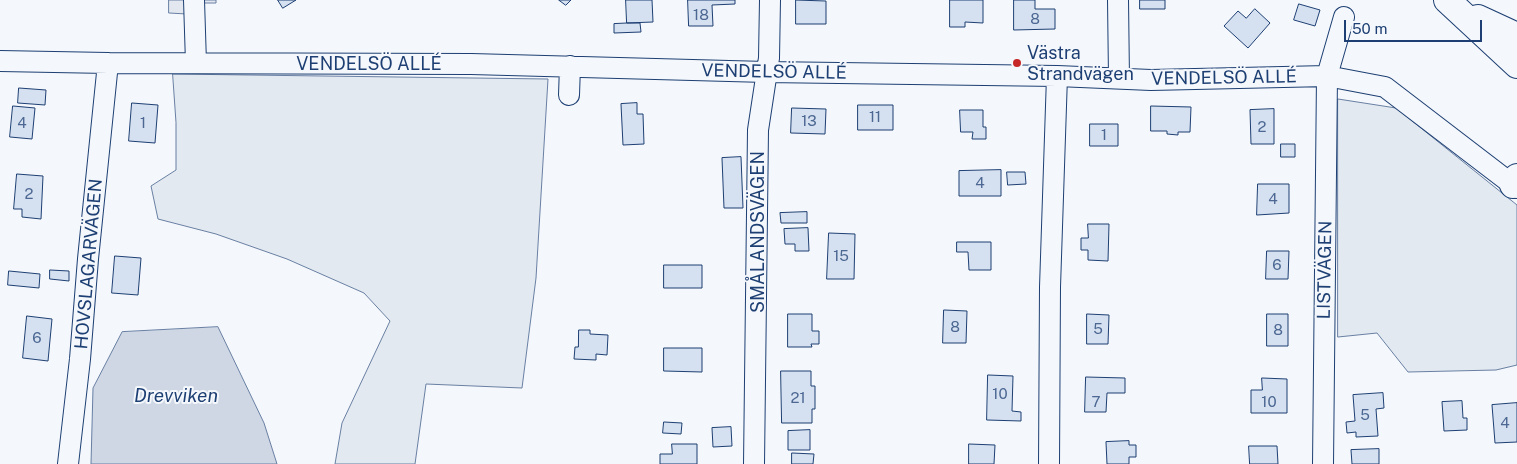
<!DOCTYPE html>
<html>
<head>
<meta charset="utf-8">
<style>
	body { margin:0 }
	#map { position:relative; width:1517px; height:464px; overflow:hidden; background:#f4f7fb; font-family:"Public Sans",sans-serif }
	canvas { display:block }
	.scale { position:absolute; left:1344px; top:20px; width:138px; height:22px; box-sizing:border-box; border:2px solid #1d3f73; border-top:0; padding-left:6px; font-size:15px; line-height:18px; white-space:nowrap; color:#1d3f73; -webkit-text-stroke:4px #f4f7fb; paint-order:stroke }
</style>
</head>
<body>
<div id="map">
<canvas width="1517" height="464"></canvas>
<div class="scale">50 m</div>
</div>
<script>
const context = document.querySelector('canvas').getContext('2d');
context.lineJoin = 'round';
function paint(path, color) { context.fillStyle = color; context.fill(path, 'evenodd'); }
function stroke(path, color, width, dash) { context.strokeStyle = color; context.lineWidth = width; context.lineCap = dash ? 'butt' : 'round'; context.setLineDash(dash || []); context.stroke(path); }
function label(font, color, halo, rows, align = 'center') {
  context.font = font + ' "Public Sans",sans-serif'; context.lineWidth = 4; context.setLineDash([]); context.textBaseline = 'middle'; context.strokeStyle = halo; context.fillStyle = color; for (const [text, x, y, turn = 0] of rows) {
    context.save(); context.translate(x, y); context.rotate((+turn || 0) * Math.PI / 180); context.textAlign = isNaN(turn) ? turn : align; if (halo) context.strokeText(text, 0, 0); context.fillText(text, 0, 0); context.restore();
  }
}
const green = new Path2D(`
	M173,74l375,5 -12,199 -14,110 -96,-4 -11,80h-80l7,-41 48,-102 -26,-28 -77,-34 -71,-25 -58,-15 -7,-33 25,-16v-47z
	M1338,99l58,9 121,97v160l-21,5 -88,2 -31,-39 -39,4z`);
paint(green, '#e3e9f0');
stroke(green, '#687fa3', 1);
const parking = new Path2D(`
	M169,0h47v3h-14l-15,11 -18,-1z`);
paint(parking, '#e3e8f0');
stroke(parking, '#687fa3', 1);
const water = new Path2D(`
	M218,327l46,96 13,41h-186l2,-76 29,-56z`);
paint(water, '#cfd7e4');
stroke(water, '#687fa3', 1);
const building = new Path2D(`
	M278,0h18l-13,8z
	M559,0h12l-5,5z
	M626,0h26l1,22 -26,1z
	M688,0h47v4l-23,1 1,21h-24z
	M796,0l30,1v23h-30z
	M950,0h33v23l-18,-1v5h-15z
	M1014,0h21v9h20v20l-41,1z
	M1140,0h25v9h-25z
	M1299,4l21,6 -5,16 -21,-6z
	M1255,9l15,14 -22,25 -24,-22 14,-15 8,7z
	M627,23h13l1,9 -27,1v-9z
	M19,88l27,2 -1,15 -27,-2z
	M132,103l26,2 -3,38 -26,-2z
	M637,103v11h6l1,30 -21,1 -2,-41z
	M858,105h35v25h-35z
	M13,106l22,2 -3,31 -22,-2z
	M1151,106l40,1 -1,25h-12v3l-11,-1v-3h-16z
	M792,108l34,1 -1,25 -34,-1z
	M1274,109v35h-23l-1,-34z
	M960,110h23v17h3v12h-14l1,-7h-12z
	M1090,124h28v22h-28z
	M1281,144h14v13h-14z
	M741,157l2,51h-19l-2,-50z
	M1001,170v26h-42v-25z
	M1007,172h18l1,12 -18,1z
	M17,174l26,2 -2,43 -19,-2v-8h-8z
	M1258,184h31v29l-32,2z
	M807,212v11h-26l-1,-10z
	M1088,224h21l-1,37 -20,-1v-10h-7v-12h7z
	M808,228l1,23h-14v-7h-10l-1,-15z
	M829,233l26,1 -1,45h-27z
	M957,242h34v28h-22l-1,-18h-11z
	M1267,251h22l-1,28h-22z
	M115,256l26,2 -3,37 -26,-2z
	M664,265h38v23h-38z
	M50,270l19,1v10l-19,-2z
	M9,271l31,3 -1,14 -31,-3z
	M944,310l23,1 -1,32h-23z
	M788,314h24v17h7v13h-8l1,3h-24z
	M1087,314l22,1 -1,29h-21z
	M1267,314h21v32h-21z
	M27,316l25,3 -4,42 -25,-3z
	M579,330h11v4l18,1 -1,20 -11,-1v6l-22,-1 1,-12h3z
	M664,348h38v24l-38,-1z
	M781,371h30v15h4v23h-3v14h-30z
	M988,375l25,1 -1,35 9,1v9l-34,-1z
	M1086,377l39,1v15h-18l-1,19h-21z
	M1262,378l25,1v34h-36v-23h11z
	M1383,393l1,15 -8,1 2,27 -22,1v-5l-9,1 -1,-11 9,-1 -2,-26z
	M1462,401l1,17h4v12l-23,1 -2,-29z
	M1517,403v39l-22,1 -3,-38z
	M664,422l18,1 -1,11 -18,-1z
	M731,427l1,19 -19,1 -1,-19z
	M810,430v20h-22v-19z
	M1129,441v4h7v12h-7v7h-22l-1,-22z
	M672,444h25v20h-37v-10h12z
	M969,444l26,1 -1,19h-25z
	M1249,446h28l1,18h-28z
	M1379,449v15h-27l-1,-14z
	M792,453l22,1 -1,10h-21z`);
paint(building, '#d5e0f0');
stroke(building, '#1d3f73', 1);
const minor = new Path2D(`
	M194,0l2,63
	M1118,0l1,78
	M0,61l108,2 363,1 295,8 291,4 94,4 176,-4 58,11 132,101
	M569,95l1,-29
	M68,464l12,-105 8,-100 20,-196
	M754,464l4,-334 11,-72 1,-58
	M1049,464l1,-177 7,-211
	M1323,464l4,-388 17,-59`);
const major = new Path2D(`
	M1447,0l70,65
	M1478,18l39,18
	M1513,185l4,-8`);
stroke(minor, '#1d3f73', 22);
stroke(major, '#1d3f73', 28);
stroke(minor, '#f4f7fb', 20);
stroke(major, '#f4f7fb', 26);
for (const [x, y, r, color] of [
	[1017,63,5,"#c62828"]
]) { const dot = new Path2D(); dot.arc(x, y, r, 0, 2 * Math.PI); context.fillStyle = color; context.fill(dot); stroke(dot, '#f4f7fb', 2); }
label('15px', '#4b6792', null, [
	["18",701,15],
	["8",1035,19],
	["11",875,117],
	["13",809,121],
	["4",22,123],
	["1",143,123],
	["2",1262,127],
	["1",1104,135],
	["4",980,183],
	["2",29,194],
	["4",1273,199],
	["15",841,256],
	["6",1277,265],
	["8",955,327],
	["5",1098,329],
	["8",1278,330],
	["6",37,338],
	["10",1000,394],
	["21",798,398],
	["7",1096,402],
	["10",1269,402],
	["5",1365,415],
	["4",1505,423]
]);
label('18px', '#1d3f73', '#f4f7fb', [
	["Västra",1027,53],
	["Strandvägen",1027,74]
], 'left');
label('18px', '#1d3f73', '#f4f7fb', [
	["VENDELSÖ ALLÉ",369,64],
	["VENDELSÖ ALLÉ",774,72,1],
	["VENDELSÖ ALLÉ",1224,78,-1],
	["SMÅLANDSVÄGEN",758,232,-90],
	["HOVSLAGARVÄGEN",89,264,-85],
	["LISTVÄGEN",1325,270,-89]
]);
label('italic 19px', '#1d3f73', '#f4f7fb', [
	["Drevviken",176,396]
]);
</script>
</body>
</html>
